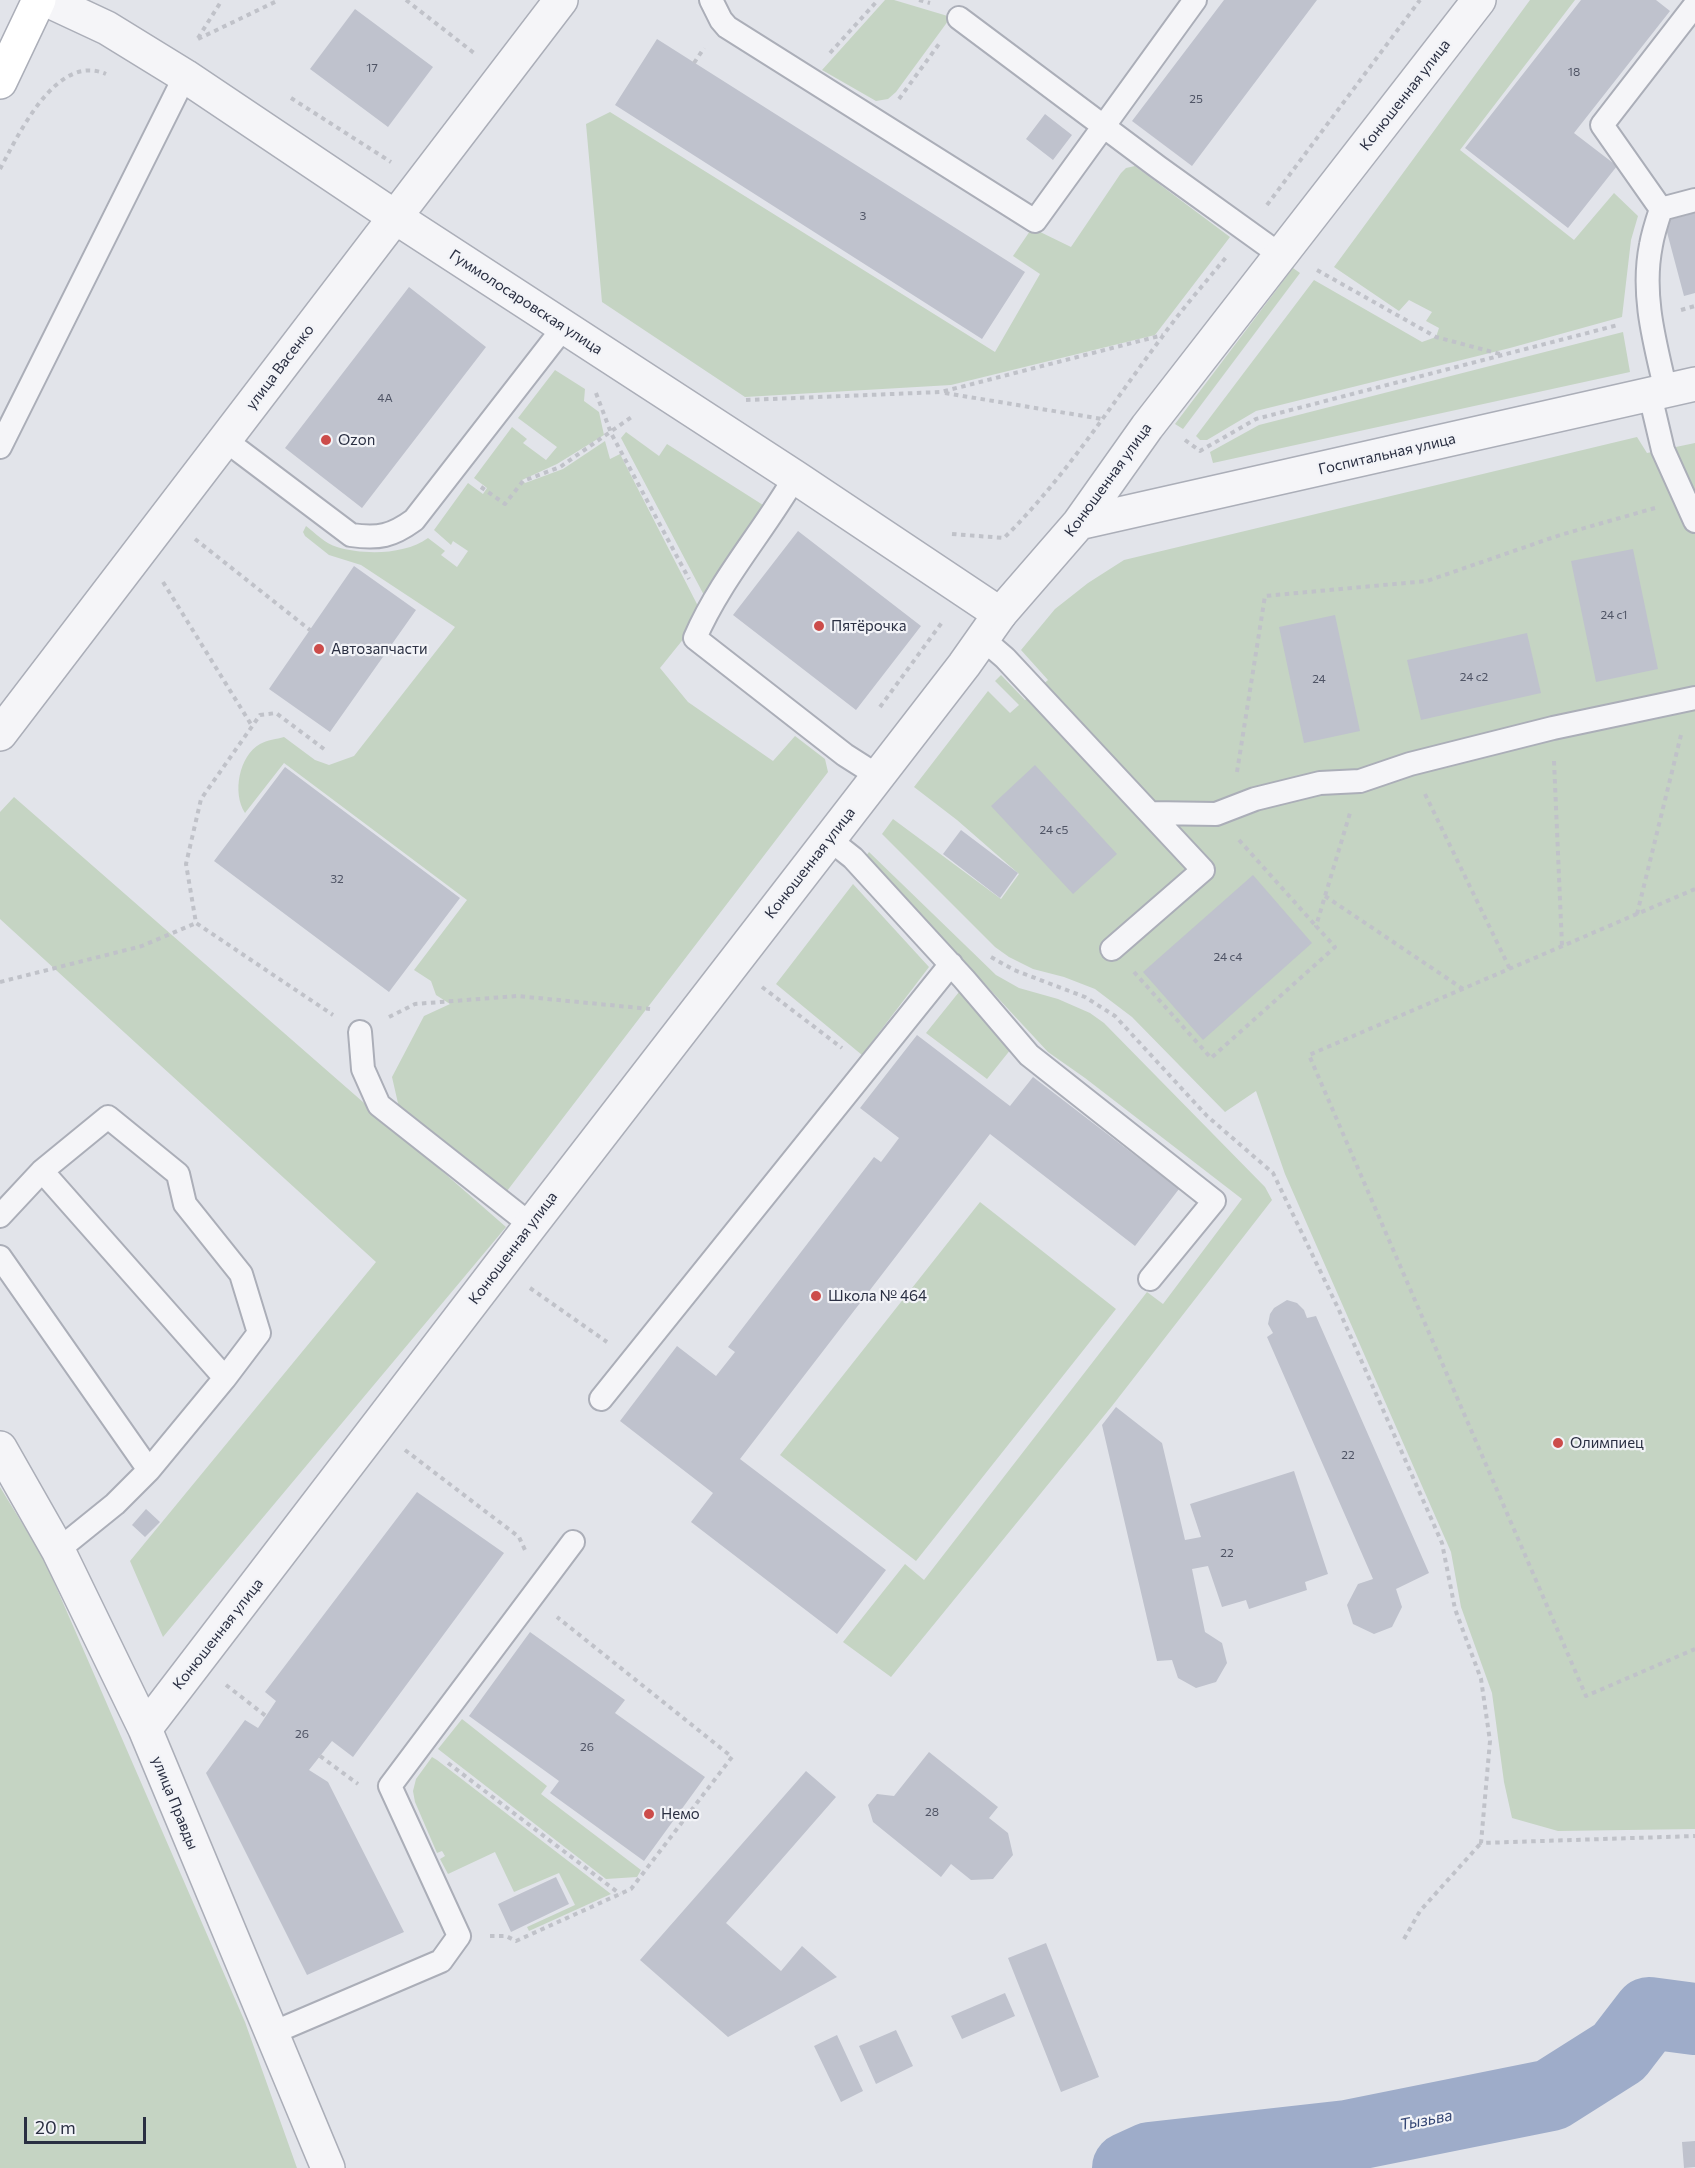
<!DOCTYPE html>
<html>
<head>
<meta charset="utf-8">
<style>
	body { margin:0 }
	#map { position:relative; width:1695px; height:2168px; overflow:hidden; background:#e2e4ea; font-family:Commissioner,sans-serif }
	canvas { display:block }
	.scale { position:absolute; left:24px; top:2117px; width:122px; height:27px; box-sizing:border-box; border:3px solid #2a2f42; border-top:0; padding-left:8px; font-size:18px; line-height:21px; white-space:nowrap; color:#2a2f42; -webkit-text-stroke:4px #f2f3f7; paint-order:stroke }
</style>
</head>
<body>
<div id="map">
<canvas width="1695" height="2168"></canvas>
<div class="scale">20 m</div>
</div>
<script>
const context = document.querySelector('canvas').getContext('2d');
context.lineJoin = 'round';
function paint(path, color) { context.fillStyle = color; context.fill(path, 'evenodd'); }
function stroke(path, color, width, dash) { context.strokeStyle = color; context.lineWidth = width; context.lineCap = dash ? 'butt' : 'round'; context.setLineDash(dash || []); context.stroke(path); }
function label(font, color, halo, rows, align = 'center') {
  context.font = font + ' Commissioner,sans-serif'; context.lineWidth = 4.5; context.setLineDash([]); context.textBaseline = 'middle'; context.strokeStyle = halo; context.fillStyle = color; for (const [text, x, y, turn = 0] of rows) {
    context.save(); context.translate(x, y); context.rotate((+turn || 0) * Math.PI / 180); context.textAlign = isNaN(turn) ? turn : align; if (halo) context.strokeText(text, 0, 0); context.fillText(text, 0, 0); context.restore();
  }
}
paint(new Path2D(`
	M885,0h9l57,17 -55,75 -8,7 -12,2 -54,-31z
	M1530,0h45l-115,150 114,90 40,-47 24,23 -7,24 -9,77 -112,31 -254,63 -49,29h-7l-4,-4 118,-156 108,62 14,-5 3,-9 -13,-7 6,-9 -23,-12 -10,11 -65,-44z
	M610,112l385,240 45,-78 -27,-18 19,-28 39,19 50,-74 5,-5 9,-2 95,71 -75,98 -204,50 -206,12 -143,-95 -16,-178z
	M1293,268l7,5 -117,156 -8,-5z
	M1623,332l7,40 -417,91 -3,-11 49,-27z
	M555,370l30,19 -1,12 15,11 5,23 -47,29 -35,16 3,3 38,-14 42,-28 5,18 10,-5 79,154 -14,29 -25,31 28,34 85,59 22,-25 30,23 3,13 -321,419 -107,-79 -8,-35 32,-61 26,-12 -14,-9 -5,-14 -17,-11 53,-70 -183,-137 -39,50c-13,-20 -6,-57 15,-69 7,-4 17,-5 24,-7l31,23 14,5 25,-9 101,-129 -94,-62 -32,-10 -24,-19 -2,-4 3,-6c9,7 20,18 31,21 26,8 68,8 91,-9l17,13 -4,4 16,12 11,-16 -15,-10 -2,4 -17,-15 34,-47 15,11 4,-6 -13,-10 38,-51 15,12 -4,4 23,17 11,-13 -39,-29z
	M626,432l33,24 8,-12 96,61 -57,94 -85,-161z
	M1637,437l10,16 48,-10v1386l-137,2 -46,-13 -8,-36 -12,-89 -31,-86 -10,-55 -166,-378 -29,-83 -31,21 -93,-95 -37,-28 -31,-12 -31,-8 -24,-12 -14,-10 -113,-113 11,-15 108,80 18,-25 -62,-54 -43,-33 74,-96 22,22 9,-8 -24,-24 6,-6 24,25 23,-20 -27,-30 34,-41 33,-26 36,-23z
	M14,797l492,430 -343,410 -33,-76 246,-299 -376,-343v-107z
	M869,852l127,123 23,13 39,11 32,14 14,10 161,164 7,13 -160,206 -221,271 -48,-35 62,-78 19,16 223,-288 16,12 79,-105 -157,-121 -37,-26 -182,-196z
	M853,884l76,83 -67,88 -86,-71z
	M959,992l52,57 -24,30 -61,-46z
	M980,1202l136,107 -200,252 -136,-106z
	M0,1487l44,72 201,463 52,146h-297z
	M462,1719l85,67 -6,8 100,76 -4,7 -31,2 -168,-130z
	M432,1757l5,3 174,134 -82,37 -2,-4 48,-22 -16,-32 -45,19 -19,-40 -47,22 -8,-15 5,-3 -3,-5 -5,2 -22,-51 -2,-11 3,-12z`), '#c5d4c3');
stroke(new Path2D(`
	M1128,2168l22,-10 197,-22 204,-41 68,-43 30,-39 46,6`), '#9eacc9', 72);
paint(new Path2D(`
	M1224,0h93l-125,166 -60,-45z
	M1581,0h75l14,11 -96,122 43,33 -49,62 -103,-80z
	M355,9l78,58 -45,60 -78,-58z
	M657,39l368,233 -43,67 -367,-234z
	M1045,114l27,21 -19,25 -27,-21z
	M1695,213v80l-11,3 -20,-75z
	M409,287l77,60 -124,161 -77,-60z
	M798,531l123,95 -65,84 -123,-95z
	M1633,549l25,120 -62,13 -25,-121z
	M354,566l62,44 -86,122 -61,-43z
	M1335,615l25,116 -56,12 -25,-116z
	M1527,633l14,60 -120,27 -14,-60z
	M1035,765l82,89 -44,40 -82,-88z
	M285,767l175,131 -71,94 -175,-131z
	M961,830l57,43 -18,25 -57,-44z
	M1253,875l59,68 -109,97 -60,-68z
	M917,1035l93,71 23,-29 146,112 -44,57 -145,-112 -250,325 146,111 -49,64 -146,-112 22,-29 -93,-72 57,-75 39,30 19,-24 -7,-5 146,-190 7,5 18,-24 -39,-30z
	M1287,1300l10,3 7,7 3,8 9,-2 113,257 -33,16 6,18 -10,20 -18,7 -21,-10 -6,-19 11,-21 15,-5 -106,-242 6,-4 -5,-9 2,-10 4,-6z
	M1116,1407l46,36 23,97 16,-3 -11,-33 104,-33 34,103 -23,8 2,8 -58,19 -3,-9 -24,7 -14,-41 -16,3 13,63 17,11 5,20 -11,19 -20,6 -18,-10 -6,-18 -15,1 -55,-236z
	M417,1492l87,61 -151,204 -21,-16 -23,29 19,12 76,150 -97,43 -101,-202 39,-53 13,8 18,-27 -11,-9z
	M146,1509l14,13 -15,15 -13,-12z
	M530,1632l95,68 -10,13 90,64 -61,84 -94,-68 9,-12 -90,-65z
	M929,1752l69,55 -9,11 19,15 5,22 -20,24 -22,1 -20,-16 -10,13 -68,-55 -5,-17 9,-11 17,2z
	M806,1771l30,26 -110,126 55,48 21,-25 35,31 -109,60 -88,-77z
	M556,1877l13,27 -58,28 -13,-28z
	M1046,1943l53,134 -38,15 -53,-134z
	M1005,1993l10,23 -53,23 -11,-23z
	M896,2030l17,36 -37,18 -17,-38z
	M837,2035l26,56 -22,11 -27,-56z
	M1695,2141v26l-11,1 -2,-26z`), '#bfc2cd');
const service = new Path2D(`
	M711,0l10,20 6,7 308,194 160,-221
	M959,18l199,149 121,87
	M1661,209l-59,-84 93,-120
	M1661,209c-4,12 -8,24 -10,36 -10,50 4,98 15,146
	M1661,209l34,-9
	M1650,395l13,55 32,71
	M225,440l126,95c28,4 41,1 63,-15l150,-193
	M0,447l185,-371
	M795,477c-32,55 -75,103 -100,161l150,117 33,21
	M983,639l22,19 198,212 -91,79
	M1150,813l66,1 39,-15 65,-16 40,-2 50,-17 143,-36 142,-30
	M829,839l24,19 111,121 65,76 185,146 -64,78
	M360,1032l3,37 16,36 152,120
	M42,1171l183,207 -76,92
	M0,1216l42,-45 66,-54 70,57 7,30 56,70 18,59 -34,45
	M0,1257l149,213 -34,34 -57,46
	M601,1399l350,-435
	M270,2034l171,-73 18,-25 -69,-150 183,-244`);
const minor = new Path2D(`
	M0,734l561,-734
	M0,1448l58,102 87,179 183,439
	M145,1729l386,-504 433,-560 36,-51`);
const tertiary = new Path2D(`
	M47,0l60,28 78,48 210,141 400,260 205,137 79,-91 68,-96 332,-427
	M1079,523l616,-139`);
const secondary = new Path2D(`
	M0,82l39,-82`);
stroke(service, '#abaeb8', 26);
stroke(minor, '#abaeb8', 36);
stroke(tertiary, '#abaeb8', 36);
stroke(secondary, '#abaeb8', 36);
stroke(new Path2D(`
	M406,0l68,53
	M919,0l11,3
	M198,38l24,-38
	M198,39l81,-39
	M830,53l48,-53
	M694,63l10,-15
	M291,98l100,64
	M899,99l40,-55
	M0,169c18,-33 56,-117 106,-95
	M1267,205l153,-205
	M1317,270l119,67 64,17
	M1681,310l14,-4
	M596,393l15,40 78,146
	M945,393l157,26
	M746,400l195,-8 222,-57
	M1185,440l15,11 56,-32 362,-94
	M481,487l24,17 18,-23 37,-14 73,-51
	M952,534l52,4c60,-59 107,-133 158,-201 20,-28 43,-54 65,-81
	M195,539l115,91
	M163,582l89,144
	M880,707l63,-86
	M324,749l-48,-36 -16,2 -59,84 -15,65 10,59 137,92
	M1554,761l8,185
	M1237,772l28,-176 162,-15 133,-46 95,-27
	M1425,794l85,175
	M1239,840l77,86
	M1695,889l-386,166 277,641 109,-47
	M1325,896l138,93
	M1637,914l44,-179
	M991,957l23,13 71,27 30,19 92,100 66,57 65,135 104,235 13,66 26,70 9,62 -9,102 214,-7
	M1134,972l77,86 124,-111 -19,-21 34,-113
	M0,982l142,-36 54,-23
	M762,987l80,61
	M389,1017l26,-13 102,-8 133,13
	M530,1288l77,54
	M405,1450l114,87 6,13
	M226,1685l40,31
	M320,1756l38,28
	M448,1763l172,131
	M490,1936h16l10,5 115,-52 101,-132 -175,-140
	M1404,1939l16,-28 61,-68`), '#c0c2c9', 4, [4.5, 4.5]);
stroke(service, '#f5f5f8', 22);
stroke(minor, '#f5f5f8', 33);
stroke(tertiary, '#f5f5f8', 33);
stroke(secondary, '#fff', 33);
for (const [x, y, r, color] of [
	[326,440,6,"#cc4c4a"],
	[819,626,6,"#cc4c4a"],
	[319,649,6,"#cc4c4a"],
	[816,1296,6,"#cc4c4a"],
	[1558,1443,6,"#cc4c4a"],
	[649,1814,6,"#cc4c4a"]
]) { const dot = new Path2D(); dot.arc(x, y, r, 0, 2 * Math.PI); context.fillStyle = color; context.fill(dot); stroke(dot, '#f2f3f7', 2); }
label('12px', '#4f5465', null, [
	["17",372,68],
	["18",1574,72],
	["25",1196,99],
	["3",863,216],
	["4А",385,398],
	["24 с1",1614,615],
	["24 с2",1474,677],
	["24",1319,679],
	["24 с5",1054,830],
	["32",337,879],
	["24 с4",1228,957],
	["22",1348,1455],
	["22",1227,1553],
	["26",302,1734],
	["26",587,1747],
	["28",932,1812]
]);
label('15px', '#2a2f42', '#f2f3f7', [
	["Конюшенная улица",1405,95,-52],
	["Гуммолосаровская улица",526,302,33],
	["улица Васенко",280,367,-53],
	["Госпитальная улица",1387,454,-13],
	["Конюшенная улица",1108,480,-54],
	["Конюшенная улица",810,863,-52],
	["Конюшенная улица",513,1248,-53],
	["Конюшенная улица",218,1634,-52],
	["улица Правды",175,1803,68]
]);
label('15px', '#2a2f42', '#f2f3f7', [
	["Ozon",338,440],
	["Пятёрочка",831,626],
	["Автозапчасти",331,649],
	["Школа № 464",828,1296],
	["Олимпиец",1570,1443],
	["Немо",661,1814]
], 'left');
label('italic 16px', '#354775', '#f2f3f7', [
	["Тызьва",1426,2120,-11]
]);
</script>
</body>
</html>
